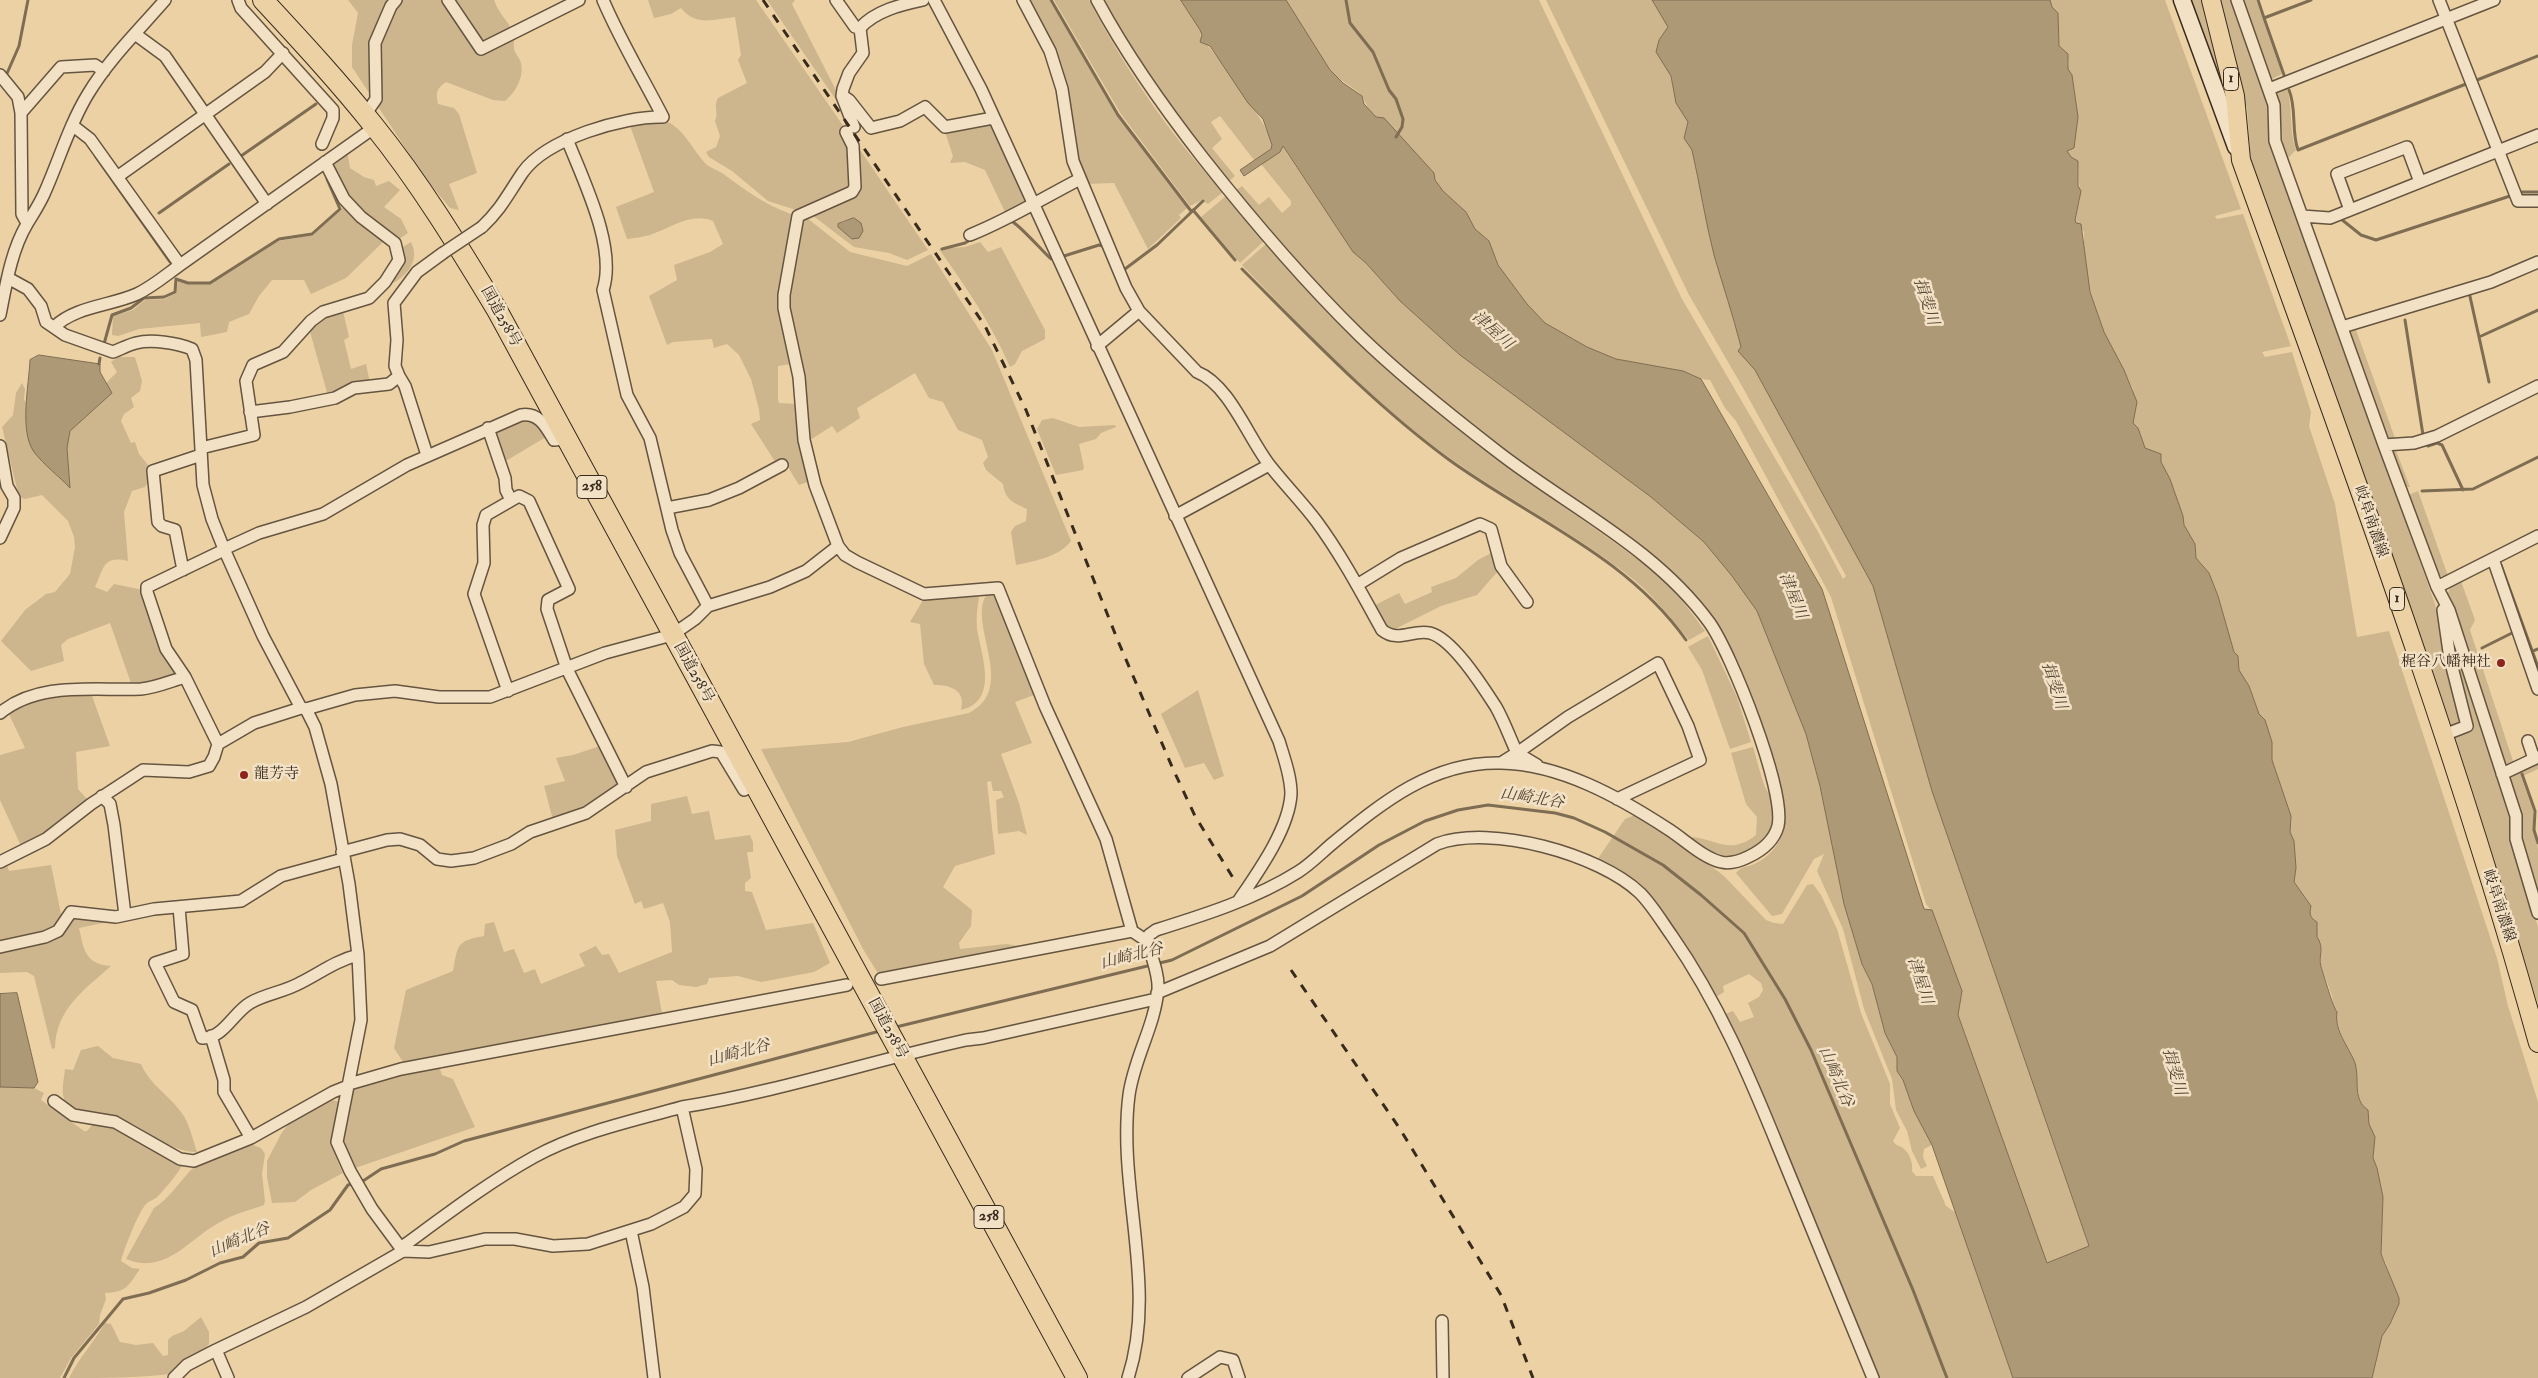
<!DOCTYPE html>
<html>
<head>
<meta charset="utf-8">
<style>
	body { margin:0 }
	canvas { display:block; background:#ebd1a4 }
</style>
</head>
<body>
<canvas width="2538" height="1378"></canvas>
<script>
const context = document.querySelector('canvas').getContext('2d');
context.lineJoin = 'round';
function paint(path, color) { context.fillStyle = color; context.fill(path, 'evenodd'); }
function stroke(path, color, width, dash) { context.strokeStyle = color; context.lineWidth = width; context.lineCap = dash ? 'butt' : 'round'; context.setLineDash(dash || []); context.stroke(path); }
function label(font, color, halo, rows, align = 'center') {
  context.font = font + ' "IM FELL Double Pica","Noto Serif JP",serif'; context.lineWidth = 5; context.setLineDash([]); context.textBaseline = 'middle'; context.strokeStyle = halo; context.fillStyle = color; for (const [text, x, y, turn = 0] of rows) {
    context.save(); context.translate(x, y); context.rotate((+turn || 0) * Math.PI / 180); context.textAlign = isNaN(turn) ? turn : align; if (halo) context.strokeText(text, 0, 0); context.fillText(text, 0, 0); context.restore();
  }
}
paint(new Path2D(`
	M348,0h146c6,16 12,18 18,30 4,7 1,12 2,19 1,5 6,9 7,14 3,14 -5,29 -16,38l-12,-1 -47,-18c-10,7 -10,11 -8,22l16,4 5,6 18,59 -28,11 10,26 -9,-2 -25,-30 -73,-111v-22l6,-32z
	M648,0h108l88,127 6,19v43l-49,22 -5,-1 -28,-9 -36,-30 -23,-14 -3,-5 10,-5 4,-11 -5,-15c4,-8 -2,-15 3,-23l29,-15 -9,-23 3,-5 -6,-38c-21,2 -39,10 -54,-9l-10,6 -17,4z
	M767,0h28l-3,4 53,104 -2,2z
	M1026,0h23l68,115 70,93 -8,7 2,3 -33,31 -34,-66 -27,1 -12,-26 -9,-70z
	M1054,0h35c36,69 81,135 134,192l-15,12 -6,-4 -12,6 -69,-92z
	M1105,0h76l19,30 1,8c14,15 72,91 71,108 -1,6 -13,11 -18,14l-34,-44 -9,6 11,17 -10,9 23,28 -6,5c-46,-58 -90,-115 -124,-181z
	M1286,0h253l143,299 135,231 26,49 3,-3 -104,-190 -53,-91 -143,-295h106c4,10 12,17 16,27l-9,13 -2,12 14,24 5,27 12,19 -4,16 8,12c8,35 13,70 22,105 9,31 19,60 27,92l-2,4 16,19 118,216 59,205 157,456 -43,16 -88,-248 4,-24 -30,-80 -6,-7 -95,-307 -95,-176 -11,-13 -15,-28 -9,-1 -18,-8 -67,-12 -29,-12 -42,-24 -18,-19 -29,-39 -10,-24 -13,-12 -9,-17 -23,-21 -21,-30 -41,-43c-12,-2 -14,-14 -19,-22 -4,-6 -23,-16 -30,-24 -18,-20 -33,-48 -46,-72z
	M2050,0h115l76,209 -26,7 2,3 26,-5 48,132 -29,6 3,5 27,-5 19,60 -2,14 26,78 22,133 32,-6 108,327 11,48 30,96v276h-166l10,-42 8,-12 9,-20 -13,-41 -5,-9 2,-57 -6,-29 -4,-10 2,-21 -6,-13 -1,-14 -7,-5 -2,-7 -4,-34 -5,-13 -5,-5 -9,-27 -4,-23 -11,-30v-23l-4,-6v-15c-7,-4 -8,-8 -6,-16l-17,-24v-41l-4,-9 1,-16 -19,-56 -7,-40 -6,-6 -10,-28 -10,-16 -1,-14 -4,-4 -16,-56 -9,-23 -13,-15 -1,-14 -11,-19 -9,-33 -14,-30 -1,-8 -15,-6 -7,-19 -5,-6v-34l-29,-57 -14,-40 -6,-34v-26l-9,-12 5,-21 -2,-38 -7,-4 -4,-6 7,-4 4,-30 -6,-42 -4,-6 1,-7 -10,-16 -1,-33 -6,-6z
	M2189,0h14l27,112z
	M2217,0h17l36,105 1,39 164,460 27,117 -11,5 -202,-561 1,-17 -3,-40 -15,-42z
	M2240,0h16l26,74 -12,6z
	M2286,86c8,21 2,43 10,64l-11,11 -9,-71z
	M664,120c21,9 27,28 42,44 3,3 11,6 16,9 23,17 43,32 69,41l2,5 -13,92 11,53 -13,2v34l1,3 18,1 2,36 9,42 -9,3 -16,-26 -7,4 -25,-39 9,-4 -1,-11 -8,-30 -12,-24 -12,-11 -13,4 -2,-9 -39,3 -6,3 -18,-49 28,-16 -3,-15 36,-13 13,-8 -10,-23c-22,-9 -42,7 -63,14 -7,2 -16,3 -23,4l-11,-32 38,-15 -25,-69z
	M990,122l36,80 -20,12 -21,-44 -20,-8 -15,1 3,-7 -8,-24z
	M854,141l74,109 -21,10 -18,-7 -35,-6 -42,-32 43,-22zM843,221h5l4,18 -14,-12 1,-3z
	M1282,146l71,106 13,11 34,38 60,54 191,142 53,45 28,34 25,35 49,123 14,52 24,118 18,60 10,20 13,49 12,24v14l6,9 11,31 18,34 -8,4 -1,8 4,9 -6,3 -9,-18 -5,-20 -11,-21 -4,-31 -28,-70 -21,-80 -26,-58 7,-17 -10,5 -32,55 -10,2 -36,-43c5,-6 9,-6 16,-8 15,-6 26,-18 31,-33 12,-37 -53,-185 -76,-219 -9,-14 -54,-44 -69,-56 -70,-56 -142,-109 -211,-166 -71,-59 -132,-130 -192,-200l7,-5 17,19 10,-8 13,16 9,-8v-4l-30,-37 12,-7z
	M347,151l3,17 14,9 10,3 2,6 13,-5 11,9 -16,17 17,12 7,14 -12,8 -45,-38 -20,-39z
	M1226,196l38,45 -24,22 -39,-46z
	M345,206l39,32 -2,5 -36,35 -35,16 -7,-14h-32l-13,16 -10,18 -20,8 -2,10 -26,5 -1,-14 -61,6 -21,7 -6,-1 1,-19 20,-6 12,-10 20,-1 11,-6 2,-12 10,3h23l68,-43 34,-6z
	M807,218l43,34 57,14 24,-12 61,96 79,191c-12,16 -36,20 -55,24l-5,-33 4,-6 11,-5 1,-12c-13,-6 -22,-9 -24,-25l-17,-14 -3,-7 5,-6 -6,-17 -24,-10 -15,-28 -14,-4 -14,-25 -58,35 3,10 -23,15 -5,-7 -22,14 -7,-67 -14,-61v-16l11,-56v-20z
	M411,242c9,18 -3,33 -18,41l-3,-2 11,-33z
	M980,242l8,10 13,-5 44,83v9l-23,12 -7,13 -5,3c-18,-42 -44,-80 -71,-118l26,-2z
	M1266,244c68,81 145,151 230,214 55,41 112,78 166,120l19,21 24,32 -16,9c-20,-24 -39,-49 -65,-68 -55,-42 -118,-74 -174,-114 -78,-55 -142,-125 -208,-193z
	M342,307l7,30 -5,3 7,29 15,-5 4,19 -42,13 -19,-68 5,-6z
	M2355,327l41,114 -11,-2 -36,-104z
	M118,357h17l7,24 -2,10 -9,7 3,9 -10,7 -3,7 10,22 4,-1 4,12 10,12 1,13 -5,8 -13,4 -8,21 4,49c-25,-6 -24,7 -33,26l12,5 7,-8 29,6 34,78v9l-45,9 -22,-63 -42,16 -7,6 3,16 -33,10 -30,-30 24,-31 21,-16 9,-2 15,-18 5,-27 -1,-10 -6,-16 -26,-26 -17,4 -6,-2 -17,-70 11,-12 3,-22 6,-10 3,6 -1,10 46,88 -3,-39 3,-17 42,-38 -6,-10 11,-11 -6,-10z
	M520,418l17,4 9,15 -42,25 -10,-30z
	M1053,418l26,9 36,-2 1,2 -15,6 -5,6 -17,5 5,24 -1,2 -27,5 -19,-46 5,-9z
	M2395,448l15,39h-8l-12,-32 2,-6z
	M2418,491l30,85h-8l-32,-81z
	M1493,552l6,18 -22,25 -36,11 -50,25 -7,-4 -11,-21 26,-13 6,11 27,-12 -1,-5 25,-9 22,-18z
	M2461,581l14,39 -5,10 44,134 -10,1 -57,-169 3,-9z
	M976,594l3,4c-2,10 -3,20 -2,31 4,25 23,72 -16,81 5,-20 -10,-25 -27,-25l-10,-21 -4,-40 -10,-2 13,-22z
	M987,594h4l8,6 35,95 -19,7 17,41 -31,11 18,49 8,32 -8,-4 -21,3 -2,-34 8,-3 -3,-6h-8l-2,-10 -4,1 8,72 -40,12 -12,21 29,23 -1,16 -12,17 1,6 46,-5 14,2v4l-141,25 -16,-26 -102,-200 87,-7 55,-15 66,-14c50,-25 -3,-90 18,-119z
	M2450,625l62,194v20l26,88v77l-84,-266 17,-7 -23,-104z
	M1708,636l29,61 14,45 -21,7 -28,-79 -14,-23z
	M1198,690l26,86 -10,4 -10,-17 -19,5 -24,-54z
	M59,693h32l19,53 -34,6 2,37 9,10 -44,35 -21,14 -22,-48v-45l25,-7 -18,-38z
	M603,745l16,42 -32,22 -34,11 -9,-34 21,-5 -9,-23 17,-3z
	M1753,747c4,13 7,27 12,40 3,6 7,11 9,17 5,24 -19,55 -44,52 -16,-1 -29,-11 -42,-19 28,0 40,20 68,-2l1,-18 -11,-13 -15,-51z
	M2538,762v7l-17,8 12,33v21l5,17v46l-16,-56 -2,-21 -11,-36 2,-5z
	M687,796l5,18 17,-3 6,29 35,-5 3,7v10h-6l4,26 -6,5v8l7,1 14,38 47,-7 17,40 -16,9 -53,10 -23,-6 -29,2 -2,6 -11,3 -17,-2 -7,-5 -16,1 6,32 -259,49 -9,-14 12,-58 47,-19c5,-26 3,-30 31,-35l1,-12 9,-2 10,30 10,-3 10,24 11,-4 6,15 44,-18 -6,-12 17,-8 6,9 7,-1 10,19 53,-21 -2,-30 -7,-19 -19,6 -3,-8 -6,3 -18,-48 -2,-26 36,-9v-17z
	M1635,815l36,20 53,41 42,44 8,3 9,1 24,-39 6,-1 8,11 16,34 24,84 29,71v20l10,24 -7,13c3,5 5,4 10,7 7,5 10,16 9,23l4,5h17l13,30 9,6 58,166h-133l-110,-269 -45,-95 8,-3 7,11 14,-5 -6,-14 11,-6 4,-7 -2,-7 -12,-9 -26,12 1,6 -8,5c-31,-52 -63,-110 -119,-137l28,-41z
	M7,865l2,6 42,-6 11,54 -7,9 -55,16v-76z
	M70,915l42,6 -33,7c5,22 6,36 32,38 -27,24 -55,43 -56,82l-3,1 -18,-73 -7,-4 -27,1v-23l46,-10z
	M98,1046l15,12 28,6c9,21 26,29 40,48 8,10 12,28 16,40 -32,0 -54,-29 -84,-36 -13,-4 -37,0 -47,-13 -6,-9 -2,-23 -1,-34l8,1 8,-20z
	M439,1066l3,9 11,4 22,48 -120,41 -12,-24 8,-53 5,-5z
	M0,1087l34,1 10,5 -3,7 43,31h3l6,-7 18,1 71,40c-1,5 -21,29 -26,33 -3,2 -7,3 -10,6 -8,9 -22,45 -25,57l11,7 8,1c-12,17 -13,23 -35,24l1,6 -6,16 -1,9 -28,34 -11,20h-60z
	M332,1100l8,2c-9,31 -11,42 3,71l-32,17 -16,12 -23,1 -5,-26v-16l14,-27 9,-12z
	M253,1145l8,3 4,6 -3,20 3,27 -1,4c-13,5 -28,8 -40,15 -34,16 -56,56 -98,39l28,-51c16,-10 25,-26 38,-39 9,-9 48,-22 61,-24z
	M201,1317l8,15v12c-9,11 -25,26 -39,30 -31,4 -69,4 -101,4 10,-20 25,-36 36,-55l6,1 9,18 16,3 17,-2 10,13 5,-1v-15l4,-4 12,-5z`), '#cdb58d');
const water = new Path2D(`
	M1181,0h105l44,70 13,13 19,13 2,8 12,13 8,1 50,55 1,7 8,11 23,21 9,17 14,12 9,24 29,39 18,19 42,24 29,12 67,12 18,8 121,210 102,320 8,1 30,81 -4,24 89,248 42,-17 -157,-455 -59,-205 -118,-216 -17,-19 3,-4c-8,-32 -18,-61 -27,-92 -9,-35 -14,-70 -22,-105l-8,-12 4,-16 -12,-19 -5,-27 -15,-24 3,-12 9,-13 -16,-27h398l2,7 6,6 1,33 9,8v15l4,6 6,42 -4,31 -7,3 4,6 7,4v25l3,5 -6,29 1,3 5,1 9,68 14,40 20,38 13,32 -4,21 5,5 7,20 16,6v8l9,17 13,37 1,9 11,19 1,14 13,15 9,23 16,56 4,4 1,14 10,16 10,28 6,6 7,22v18l19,56 -1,16 4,9 2,27 -2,14 17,24c-2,8 -1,12 6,16v15c8,11 1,18 4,30 3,8 12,41 16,45 -3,19 12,35 18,51 5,16 -3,37 13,47l1,14 6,13 -2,21 4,10 6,29 -2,57 18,44v6l-9,20 -8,12 -10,42h-359l-81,-233 -18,-34 -11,-31 -6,-9v-14l-12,-24 -13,-49 -10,-20 -18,-60 -24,-118 -14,-52 -49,-123 -25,-35 -28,-34 -53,-45 -191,-142 -60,-54 -34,-38 -13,-11 -70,-106 -3,6 -36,24 -4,-6 31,-21 1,-4 -9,-26 -15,-16 -38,-57 -10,-4 2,-7 -2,-5z
	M854,218l7,5 2,8 -4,7 -7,1 -14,-12v-3z
	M39,355l61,9v8l12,21 -42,38 -3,17 3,40c-11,-12 -26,-23 -36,-36 -15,-21 -5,-67 -4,-92z
	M17,993l21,89 -4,6 -34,-1v-93z`);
paint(water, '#ae9976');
stroke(water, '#7f6d53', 1);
stroke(new Path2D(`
	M1051,0l67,115 73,96
	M1346,0l4,23 23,29 16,38 7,9 7,20 -1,8 -6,10
	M2258,0l6,18
	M2284,75l-20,-57 47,-18
	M5,78l14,-32 9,-46
	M2477,80l61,-24
	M2289,90c8,19 2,41 9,60l168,-66
	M241,156l75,-52
	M96,157l74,105
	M2522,192h16
	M1193,210l42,50
	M159,213l70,-49
	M2341,219l20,16 15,5 134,-44
	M1011,221c8,3 31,30 40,38
	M942,249l23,-6 7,-4
	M1064,256l35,-11 7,2
	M1125,269l32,-24 46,-44
	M1242,269c66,66 130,134 206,190 81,59 178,96 238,181
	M2469,292l20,90
	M2405,320l18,115
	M2479,337l59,-27
	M104,344l8,-29 19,-7 13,-10 20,-1 11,-5 1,-13 12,4h22l69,-44 33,-5 28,-25 -13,-30
	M99,364l1,-6
	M2426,442l2,4 9,-3 5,2 21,45
	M2422,491l51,-2 65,-32
	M2501,565l37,102
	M2482,648l32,-16
	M2533,651l5,-2
	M2522,774l13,37 -1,19 4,13
	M896,1027l276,-67 130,-64 77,-51 46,-24 33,-11 30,-5 67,8 19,5 31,14 58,33 38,30 43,38 41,66 26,51 102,240 34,88
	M64,1378l10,-20 49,-59 26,-6 37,-13 34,-17 23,-6 16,-14 29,-5 42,-28 18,-25 15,-4 18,-12 54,-15 29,-13 416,-110`), '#7f6d53', 3);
const street = new Path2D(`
	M238,0l3,8 92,102v8l-11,26
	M448,0l33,49 98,-49
	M836,0l19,27 5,1
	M934,0l47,89 298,652c5,17 12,35 12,53 -2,35 -33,78 -52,106
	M1023,0l27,51 12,38 11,72 53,127 13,23 58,61c33,13 52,68 74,95 15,19 32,36 46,55 25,34 45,72 65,108 16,13 30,-1 48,3 23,6 53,54 66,74 8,14 14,31 21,46l-16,10
	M1097,0c30,56 67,108 106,158 49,62 100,122 156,177 43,42 91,80 139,117 71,55 157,96 211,170 22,30 77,169 69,204 -4,15 -17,25 -30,31 -8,4 -18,7 -27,5 -18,-4 -37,-23 -53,-33 -49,-32 -108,-65 -167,-66 -68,-2 -118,39 -168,80 -11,9 -22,21 -35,29 -43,27 -94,43 -142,58l-7,5 -2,6c4,14 12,33 11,48 -3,37 -24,69 -29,106 -12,94 29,191 -1,283
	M2237,0l37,105 1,36 109,304 53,142 12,23 67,206v23l22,74
	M2439,0l79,201h20
	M135,34l30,22 102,148
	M0,75l18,22 3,16 1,101 5,9
	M2269,89l225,-89
	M843,96l6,4 22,28 29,-7 25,-14 20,20 48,-9
	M21,113l40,-46 34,-2 9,6
	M365,115l11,-16 -1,-56 16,-37 5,-6
	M72,125l18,14 90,126 195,-138
	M854,127l-12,-31 1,-7 6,-16 14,-20 -3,-25c15,-17 40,-23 63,-28
	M846,132l7,14 2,41 -3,5 -54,24 -14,79v13l15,69 5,63 11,45 23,61 7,9 12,7 67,32 74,-6 47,118 61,133 26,92
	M567,139c16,41 50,108 36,151l24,105 23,43 22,92 8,23 28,53
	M117,177l148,-105 18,-19
	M2350,210l-13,-36 70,-27 13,35
	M2302,216l28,2 208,-83
	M482,227c20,-19 26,-33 41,-55 24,-33 100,-56 140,-55 -20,-39 -43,-77 -60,-117
	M970,235c38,-15 73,-37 110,-56
	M8,278l20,11 13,17 5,16 19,13 48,17c8,-3 15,-7 23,-9 16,-4 41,0 56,6l4,11 7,125 9,34 12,30 39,87 38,72 5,1 9,18 16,57 18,100 9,71 3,65 -24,122 13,29 22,38 31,42
	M0,315c6,-30 11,-64 27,-91 6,-10 12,-19 17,-30 15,-33 25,-69 44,-100 21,-35 51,-64 77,-94
	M54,327c22,-21 56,-21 83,-33 15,-7 29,-19 43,-29
	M2342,327l149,-45 47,-20
	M1097,346l42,-35
	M399,376l6,10 22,69
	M250,412l40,-5 45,-9 19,-10 35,-4 10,-8 -4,-10 2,-26 -3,-37 23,-31 26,-19
	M488,428l17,50 1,12 5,10
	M2384,445l30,-2 23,-7 101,-50
	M0,446l7,40 7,12v10l-14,30
	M201,448l53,-13 -8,-54 7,-16 30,-13 28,-31 12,-9 46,-14 16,-16 14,-22 -4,-17 -34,-26 -17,-18 -19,-37
	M667,508l42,-8 30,-12 43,-23
	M1175,516l94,-51
	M224,549l35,-16 64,-19 84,-49 114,-50c18,-3 25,12 33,25l12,-1
	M2493,559l45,130
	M183,570l-8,-40 -13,-4 -4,-4 -5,-51 48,-16
	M1357,585l44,-27 79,-34 11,5 10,37 26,36
	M2437,587l101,-51
	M2443,610l7,49 17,67 -23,9
	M508,691l-34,-97 10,-31 -1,-38 3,-10 33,-19 10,5 40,88 -21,11 -1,9 20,60 59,118
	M306,709l49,-14 40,-4 44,6h51l115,-44 67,-18 23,-16 13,-13 62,-19 36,-16 32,-25
	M0,713c39,-32 94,-22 141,-24 14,-1 30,-8 44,-12
	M2528,741l6,18
	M218,744l-33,-67 -19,-28 -19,-57v-5l77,-37
	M1537,765l-20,-12 51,-36 90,-54 30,63 12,34 -83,39
	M2502,774l36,-17
	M102,796l8,8 4,21 11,90
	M342,852l45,-12 13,-1 20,6 17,14 14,2 23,-3 37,-14 19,-12 56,-19 60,-41 66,-21 9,1 23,38 10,-6
	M0,862l46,-23 45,-35 52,-34 46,2 20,-6 5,-9 4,-13 36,-21 47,-15
	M179,907l4,47 -28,9 19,39 18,8 10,28c21,1 31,-25 48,-35 15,-9 34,-11 50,-20 20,-10 35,-22 58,-28
	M0,947l45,-10 13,-6 13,-19 45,5 38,-8 87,-8 40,-25 62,-17
	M881,979l251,-48 15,10
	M1157,993l113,-47 167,-102c54,-20 162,10 203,49 12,12 22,29 32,43 46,66 77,139 107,213 31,77 63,153 94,229
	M211,1036l13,44v12l27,46
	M349,1084l52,-15 446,-84
	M54,1101l19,14 42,7 65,37 14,2 57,-23 82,-46 15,-6
	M631,1231l12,56 11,91
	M403,1251l3,-7c41,-30 83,-62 128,-87 45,-25 99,-36 148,-50
	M1442,1321l1,57
	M174,1378l13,-13 29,-15
	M228,1378l-12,-28 90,-43 97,-56 26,1 56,-13h30l38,7 35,-2 63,-20 33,-17 11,-13 1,-25 -14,-62c96,-15 189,-46 284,-67l17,-2 173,-39
	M1188,1378l32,-21 13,3 6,18`);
const secondary = new Path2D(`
	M2182,0l54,147`);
const primary = new Path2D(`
	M2211,0l24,96 6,64c105,292 214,584 297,883`);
const highway = new Path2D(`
	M263,0c38,41 76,82 111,126 46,57 85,121 123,184l580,1068`);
stroke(street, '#655440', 14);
stroke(secondary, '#382b1e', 19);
stroke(primary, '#382b1e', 20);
stroke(highway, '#382b1e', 22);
stroke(street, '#f2e1c4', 11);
stroke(secondary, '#f2e1c4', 16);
stroke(primary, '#ebd1a4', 18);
stroke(highway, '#ebd1a4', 20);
stroke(new Path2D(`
	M763,0l222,326 41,84 92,231 55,128 22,47 40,65
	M1291,970l109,159 101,166 32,83`), '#382b1e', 3, [9, 9]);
const streetBridge = new Path2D(`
	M443,253l39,-26`);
stroke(streetBridge, '#655440', 14, []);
stroke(streetBridge, '#f2e1c4', 11);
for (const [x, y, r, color] of [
	[2501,663,5,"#8f2418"],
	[244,775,5,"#8f2418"]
]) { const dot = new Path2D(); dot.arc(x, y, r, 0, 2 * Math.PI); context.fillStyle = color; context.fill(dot); stroke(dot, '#f2e1c4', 2); }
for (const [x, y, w] of [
	[2231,79,15],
	[592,487,30],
	[2397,599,15],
	[989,1217,30]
]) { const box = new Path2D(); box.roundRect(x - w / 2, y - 11.5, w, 23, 4); context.fillStyle = '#f2e1c4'; context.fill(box); stroke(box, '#382b1e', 1); }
label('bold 14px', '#382b1e', null, [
	["1",2231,79],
	["258",592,487],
	["1",2397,599],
	["258",989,1217]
]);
label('15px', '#382b1e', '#f2e1c4', [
	["国道258号",500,317,61],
	["岐阜南濃線",2370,522,71],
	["国道258号",693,673,61],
	["岐阜南濃線",2498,906,72],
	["国道258号",887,1029,62]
]);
label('15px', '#382b1e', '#f2e1c4', [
	["梶谷八幡神社",2491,663],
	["龍芳寺",254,775,"left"]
], 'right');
label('italic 16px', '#564634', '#f2e1c4', [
	["揖斐川",1925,302,72],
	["津屋川",1492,331,42],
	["津屋川",1792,596,68],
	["揖斐川",2053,686,72],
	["山崎北谷",1532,799,9],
	["山崎北谷",1132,957,-14],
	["津屋川",1919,981,72],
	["山崎北谷",739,1054,-15],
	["揖斐川",2173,1072,74],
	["山崎北谷",1835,1077,67],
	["山崎北谷",240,1241,-23]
]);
</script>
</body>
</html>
